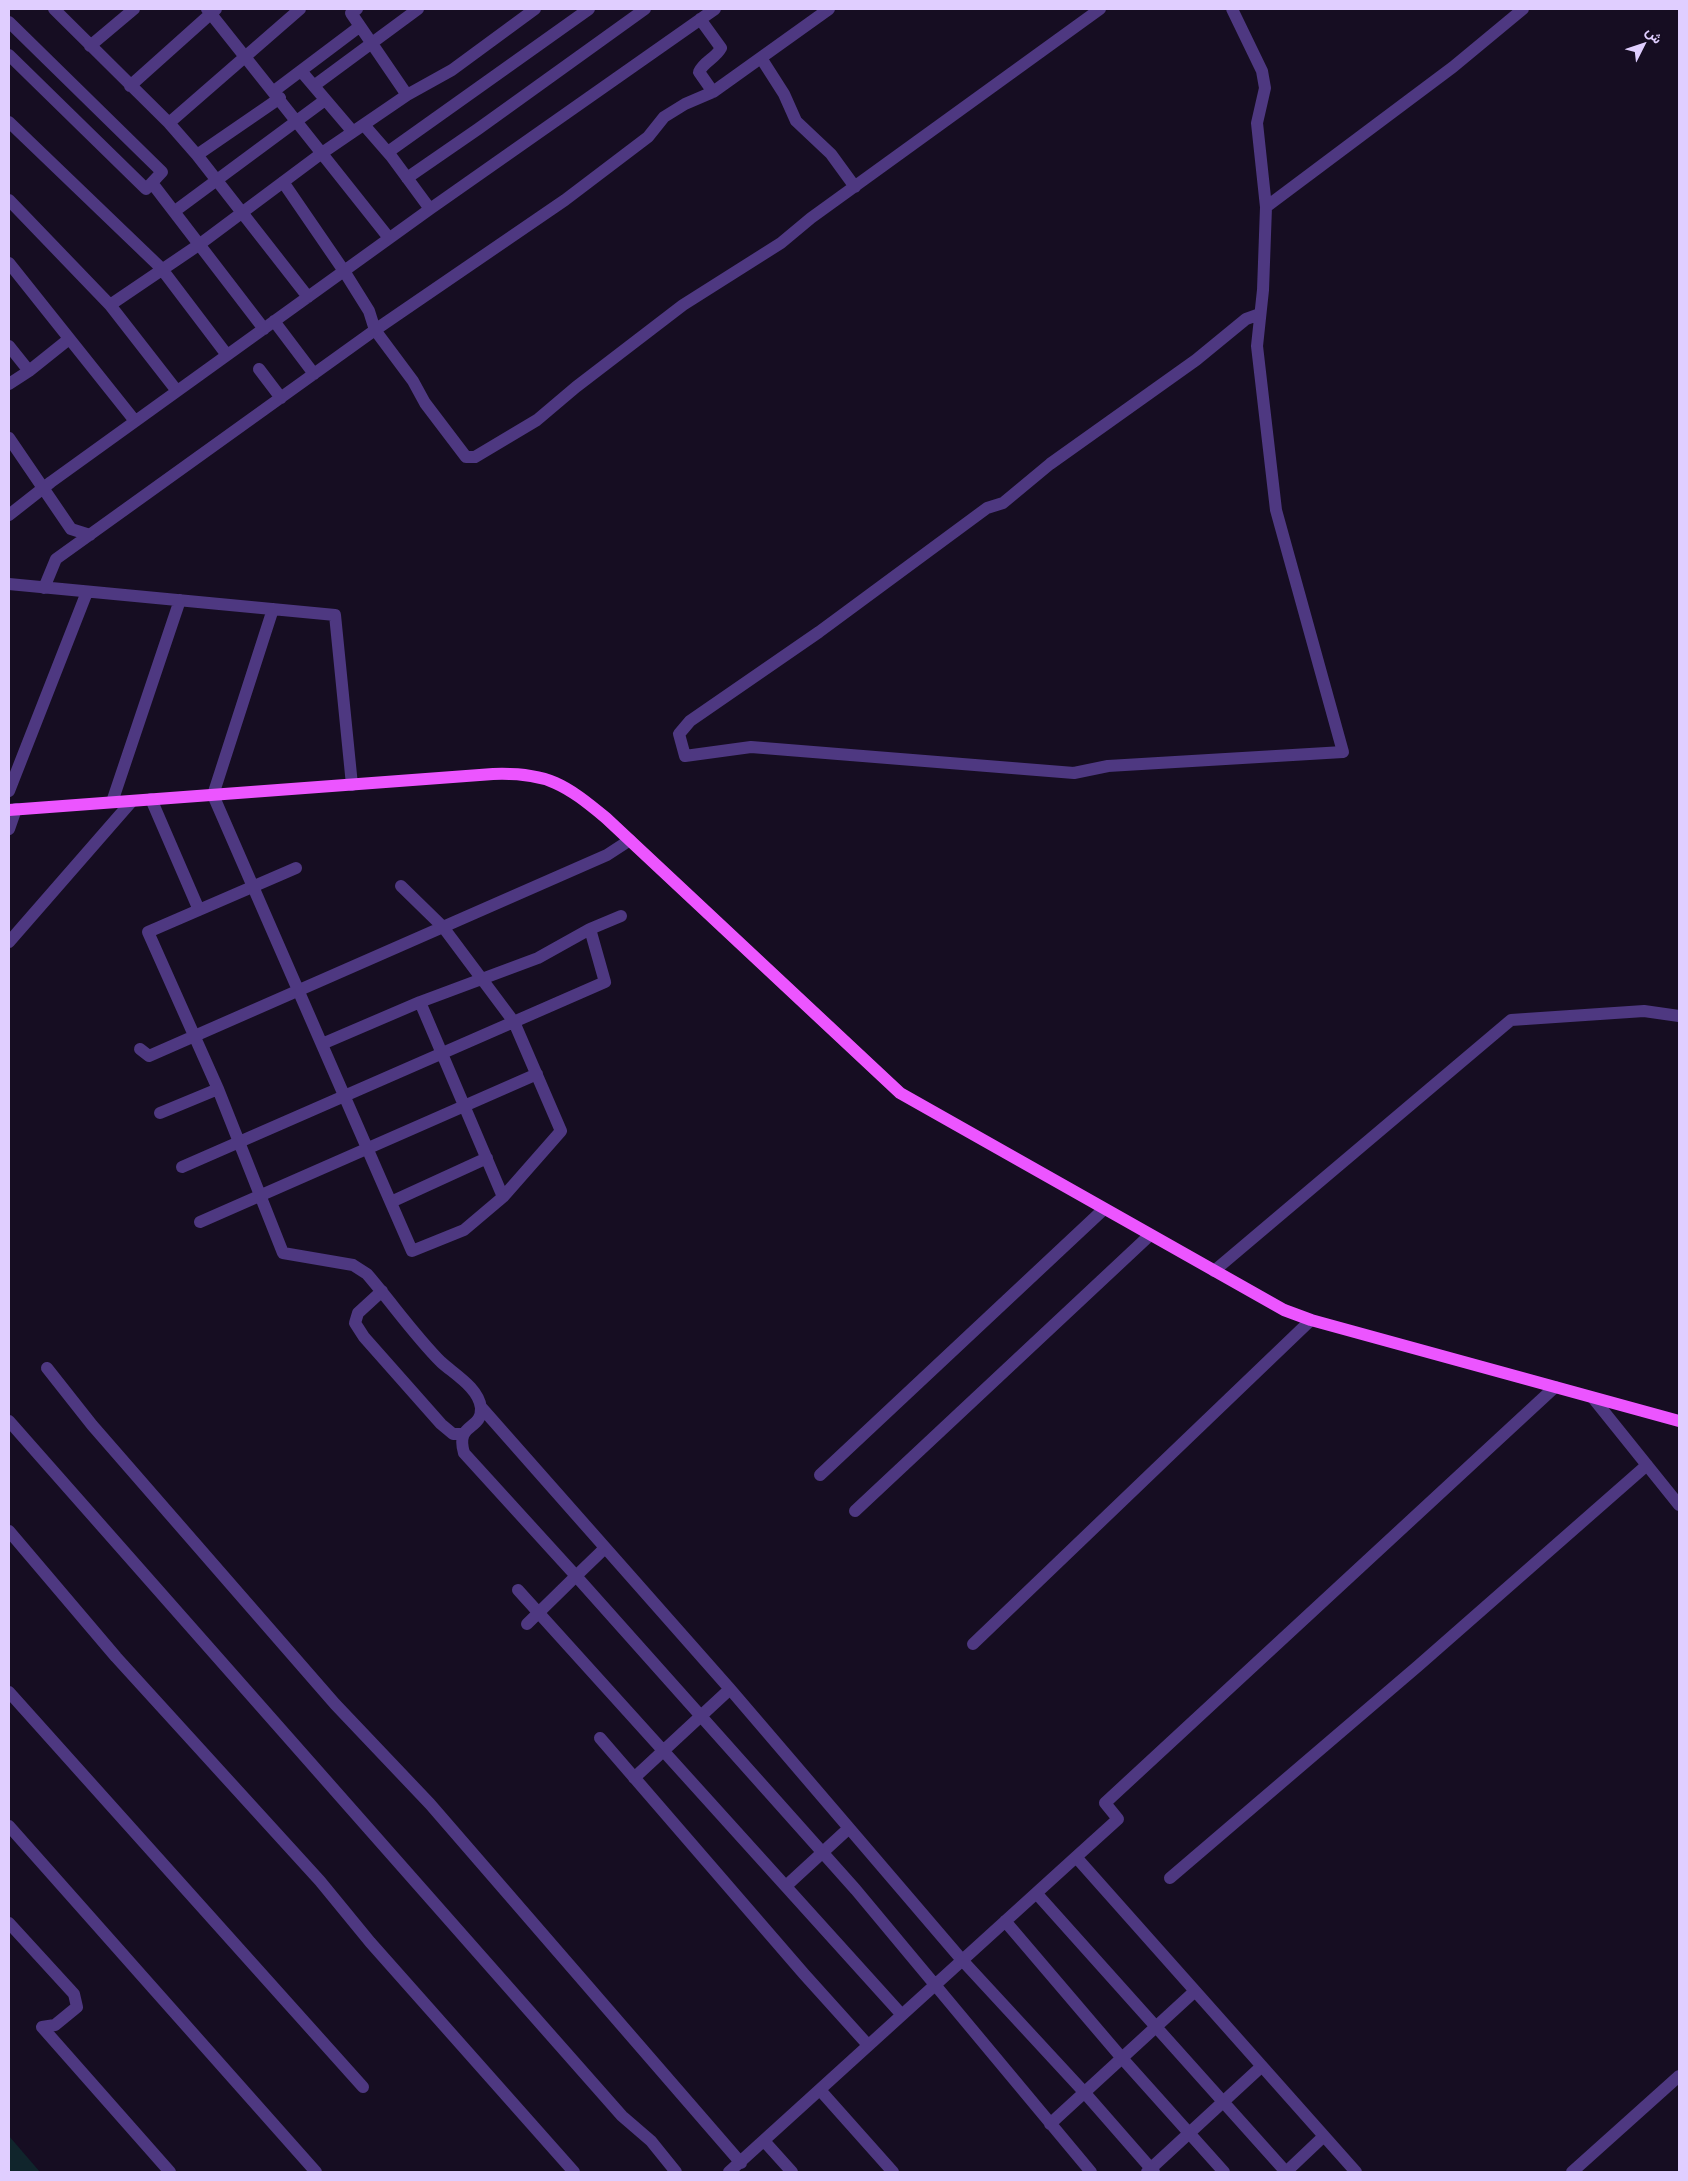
<!DOCTYPE html>
<html>
<head>
<meta charset="utf-8">
<style>
	body { margin:0 }
	#map { position:relative; width:1688px; height:2181px; overflow:hidden; background:#160d22; font-family:"Roboto Condensed",Vazirmatn,sans-serif }
	canvas { display:block }
	.frame { position:absolute; inset:0; border:10px solid #e0ceff; pointer-events:none }
	.north { position:absolute; left:1618px; top:20px; width:50px; height:50px; -webkit-text-stroke:4px #160d22; paint-order:stroke; rotate:49deg; font-size:14px; font-weight:700; line-height:20px; text-align:center; color:#e0ceff }
	.north::after { content:''; display:block; margin:auto; width:18px; height:22px; background:#e0ceff; clip-path:polygon(50% 0,100% 100%,50% 72%,0 100%) }
</style>
</head>
<body>
<div id="map">
<canvas width="1688" height="2181"></canvas>
<div class="frame"></div>
<div class="north">ش</div>
</div>
<script>
const context = document.querySelector('canvas').getContext('2d');
context.lineJoin = 'round';
function paint(path, color) { context.fillStyle = color; context.fill(path, 'evenodd'); }
function stroke(path, color, width, dash) { context.strokeStyle = color; context.lineWidth = width; context.lineCap = dash ? 'butt' : 'round'; context.setLineDash(dash || []); context.stroke(path); }
paint(new Path2D(`
	M9,2136l31,36h-31z`), '#10252c');
stroke(new Path2D(`
	M54,9l115,114 28,32 111,142
	M207,9l182,229
	M357,9l-6,4 56,82
	M1232,9l30,62 3,17 -8,35 9,84 -3,83 -6,56 19,164 67,242 -235,14 -34,7 -323,-26 -66,9 -6,-22 11,-13 129,-89 168,-124 16,-5 47,-39 146,-104 50,-41 14,-5
	M700,19l21,29c-6,11 -17,13 -22,24l14,20
	M9,22l153,150 -16,17 -137,-134
	M90,46l44,-37
	M761,58l23,36 12,27 35,33 24,33
	M301,71l52,61
	M315,85l103,-76
	M130,86l86,-77
	M274,91l85,-64
	M9,122l152,146 66,87
	M169,123l131,-114
	M364,125l27,31 39,53
	M388,152l201,-143
	M197,155l83,-57
	M407,178l71,-49 167,-120
	M283,182l61,89 25,40 6,19 38,51 12,22 41,54h9l62,-37 39,-33 107,-82 98,-62 30,-25 289,-209
	M152,183l112,146
	M9,200l101,105 67,86
	M1266,207l187,-140 70,-58
	M175,211l150,-111
	M9,263l126,158
	M110,305l90,-61 122,-91 85,-58 45,-25 83,-61
	M274,321l40,53
	M9,346l20,25
	M259,369l22,29
	M9,384l20,-13 40,-32
	M9,438l62,91 19,6
	M9,515l42,-33 379,-273 285,-200
	M9,584l326,31 17,170
	M44,588l12,-29 319,-229 190,-130 83,-63 16,-20 21,-13 28,-12 116,-83
	M273,609l-60,186 199,456 52,-21 39,-33 58,-66 -47,-109 -71,-95 -42,-41
	M9,791l78,-199
	M151,799l48,111
	M112,802l68,-202
	M9,829l7,-20
	M296,868l-148,64 70,157 65,164 70,12 14,9c25,29 48,62 74,88 13,12 38,26 40,46 1,23 -26,14 -17,45l112,123 -49,48
	M9,942l123,-141
	M420,1002l83,195
	M322,1044l98,-42 118,-44 52,-29 31,-13
	M140,1049l9,7 458,-201 23,-15
	M160,1113l58,-24
	M182,1167l423,-185 -15,-53
	M391,1202l96,-44
	M200,1222l337,-148
	M1214,1271l297,-251 133,-9 35,5
	M382,1291l-24,22 -3,10 9,14 77,87 12,10h9
	M47,1368l45,57 243,279 95,100 311,359
	M1593,1398l86,107
	M481,1407l249,282 232,271 122,132 70,80
	M9,1421l613,695 29,25 25,31
	M820,1475l284,-266
	M855,1511l295,-276
	M9,1531l107,126 204,224 50,61 204,230
	M605,1548l-29,28 280,314 235,282
	M518,1590l384,425
	M973,1644l338,-324
	M9,1692l354,395
	M600,1738l204,236 64,71
	M634,1778l96,-89
	M9,1826l307,346
	M1076,1857l42,-38 -13,-16 450,-416
	M1170,1878l248,-212 229,-201
	M786,1886l62,-57
	M1037,1894c83,93 166,186 249,278l38,-36
	M1005,1921l116,136 103,115
	M9,1923l65,71 3,13 -22,18 -13,2 128,145
	M820,2090l73,82
	M1050,2124l145,-133
	M765,2142l27,30
	M729,2172l347,-315 280,315
	M1147,2172l115,-106
	M1572,2172l107,-96`), '#4e3881', 12);
stroke(new Path2D(`
	M9,810l484,-36c55,-2 73,11 113,44l294,275 384,217 27,10 368,101`), '#ec55ff', 12);
</script>
</body>
</html>
